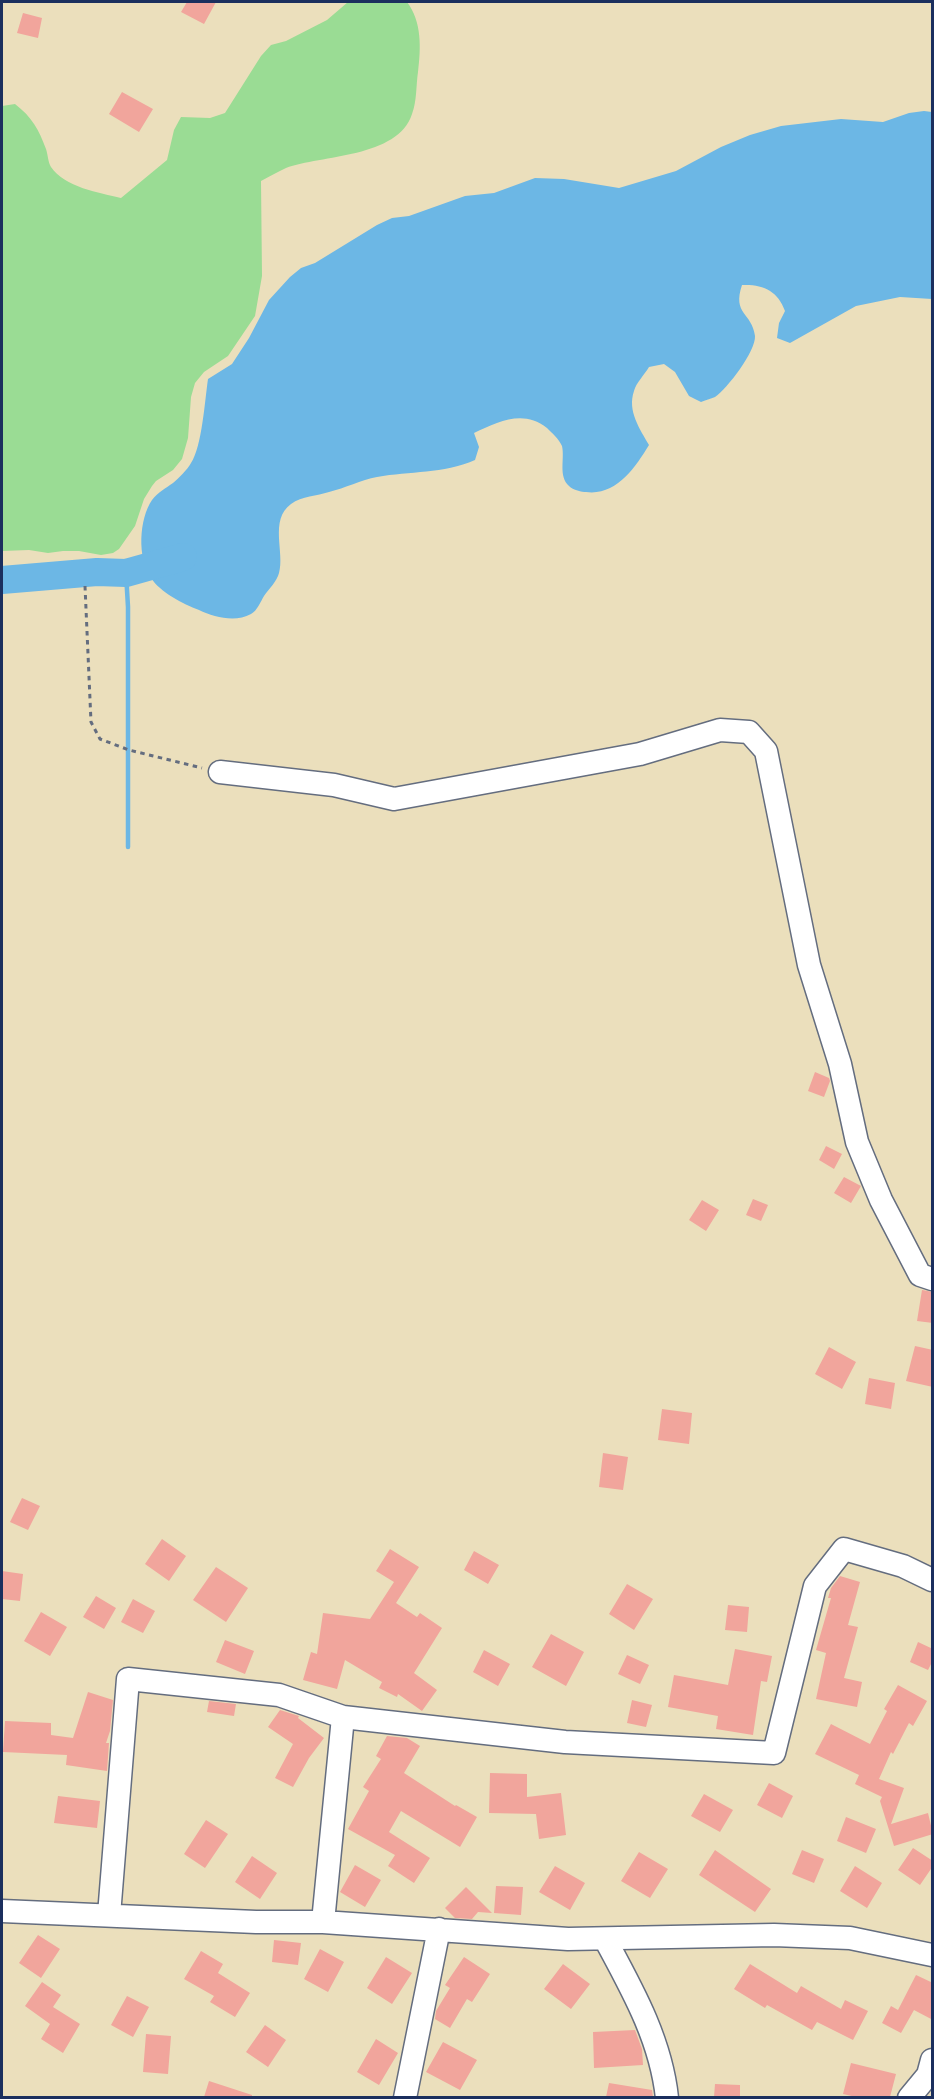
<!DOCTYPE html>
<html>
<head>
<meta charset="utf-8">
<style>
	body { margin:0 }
	#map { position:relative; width:934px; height:2099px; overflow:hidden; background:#ebdfbc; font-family:"Sorts Mill Goudy",serif }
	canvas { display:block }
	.frame { position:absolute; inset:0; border:3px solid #1b2f5e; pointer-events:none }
</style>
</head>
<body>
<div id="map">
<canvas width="934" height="2099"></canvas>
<div class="frame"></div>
</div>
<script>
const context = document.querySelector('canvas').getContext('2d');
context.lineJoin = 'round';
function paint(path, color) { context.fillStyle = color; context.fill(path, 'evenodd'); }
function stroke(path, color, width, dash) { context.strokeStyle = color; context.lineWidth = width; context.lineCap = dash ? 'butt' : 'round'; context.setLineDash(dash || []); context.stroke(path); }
paint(new Path2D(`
	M348,2h59c15,20 14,46 11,70 -2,13 -1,29 -6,42 -14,44 -91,41 -126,54 -9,4 -17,9 -25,13l1,95 -7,40 -27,40 -24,16 -9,11 -4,14 -3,41 -6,21 -9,11 -17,11 -4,5 -8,13 -9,27 -16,23 -6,4 -12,2 -22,-4h-16l-15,2 -19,-3 -27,1v-445l13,-2c17,13 24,26 31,45 2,6 2,13 5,18 13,20 49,26 70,31l46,-38 7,-30 7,-13 29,1 15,-5 36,-57 10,-11 15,-4 41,-21z`), '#9adc94');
paint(new Path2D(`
	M924,111l8,1v187l-32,-2 -44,9 -66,37 -13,-5 2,-15 6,-12c-7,-20 -22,-27 -43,-26 -10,30 10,27 13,51 1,15 -28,53 -40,61 -4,2 -10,3 -14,5l-12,-6 -14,-24 -11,-8 -15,3c-4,7 -13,16 -15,24 -7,20 6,38 15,54 -14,23 -33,51 -63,47 -4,0 -13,-2 -17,-6 -11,-10 -4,-27 -7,-40 -3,-7 -10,-13 -15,-18 -24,-19 -49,-6 -73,5l5,14 -4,13c-32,14 -65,11 -98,17 -16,3 -32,11 -48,15 -12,4 -27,4 -38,12 -22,16 -6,49 -12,69 -2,8 -10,16 -15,23 -3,5 -7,15 -13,18 -16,9 -37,3 -52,-4 -16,-6 -39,-18 -48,-32 -14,-20 -12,-59 1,-78 6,-8 14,-12 21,-17 6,-5 14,-13 18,-20 11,-16 14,-64 17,-84l24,-15 17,-26 20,-38 21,-23 11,-9 14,-5 62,-38 15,-7 17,-2 56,-20 29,-3 41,-15 29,1 55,9 57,-17 45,-24 29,-12 31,-9 60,-7 42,3 26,-9z`), '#6cb7e5');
stroke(new Path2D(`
	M126,573l2,34v240`), '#6cb7e5', 4.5);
stroke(new Path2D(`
	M2,580l95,-8 29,1 57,-16`), '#6cb7e5', 28);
paint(new Path2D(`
	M187,2h29l-12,22 -23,-12z
	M23,13l19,5 -4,20 -21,-5z
	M122,92l31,17 -14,23 -30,-18z
	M815,1072l14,6 1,3 -6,16 -16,-6z
	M826,1146l16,8 -8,15 -15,-9z
	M844,1177l17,9 -10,17 -17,-10z
	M753,1199l15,6 -7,16 -15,-6z
	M702,1200l17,10 -13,21 -17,-11z
	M922,1290l11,2v31l-16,-2z
	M915,1346l18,4v37l-27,-6z
	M829,1347l27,15 -14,27 -27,-15z
	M869,1378l26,5 -4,26 -26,-5z
	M662,1409l30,4 -3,31 -31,-4z
	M603,1453l25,4 -5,33 -24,-3z
	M22,1498l18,8 -12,24 -18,-8z
	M162,1539l24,17 -17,25 -24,-17z
	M390,1549l29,18 -23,36 21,14 3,-4 22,15 -28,45 23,17 -15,21 -24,-17 -1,3 -18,-9 3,-6 -37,-22 -8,29 -34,-9 8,-28 6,2 6,-41 47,6 24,-37 -18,-11z
	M474,1551l25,14 -11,19 -24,-14z
	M216,1567l32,21 -22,34 -33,-22z
	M2,1571l21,3 -3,27 -18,-2z
	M840,1576l20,6 -12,43 10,2 -14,51 18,4 -5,25 -41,-8 10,-46 -10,-3 15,-52h-3l3,-10z
	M627,1584l26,15 -19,31 -25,-16z
	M96,1596l20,12 -12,21 -21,-12z
	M133,1599l22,12 -12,22 -22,-11z
	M728,1605l21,2 -2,25 -22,-2z
	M41,1612l26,15 -17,29 -26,-15z
	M551,1634l33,18 -18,34 -34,-19z
	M225,1640l29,11 -9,23 -29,-12z
	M918,1642l15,7v11l-5,10 -18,-8z
	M735,1649l37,7 -5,26 -6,-1 -8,54 -37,-6 2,-13 -50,-9 6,-32 54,10z
	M484,1650l26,14 -12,22 -25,-14z
	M627,1655l22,10 -9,19 -22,-10z
	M898,1685l29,16 -14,25 -4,-3 -16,31 -2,-2 -12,27 25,9 -13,36 37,-11 5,21 -39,12 -14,-45 2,-4 -27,-13 4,-9 -44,-21 16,-30 39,20 17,-33 -3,-2z
	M88,1692l25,8 -3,31 -4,12h3l-2,28 -41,-6 1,-10 -64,-3 2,-31 46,2v12l22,3z
	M632,1700l20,5 -6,22 -19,-4z
	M209,1701l27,3 -2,12 -27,-4z
	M280,1710l19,6 -1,2 26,20 -15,20 -16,29 -18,-9 18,-34 -25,-17z
	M387,1736l20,2 13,8 -16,27 51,33 1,-1 21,12 -17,30 -59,-36 -12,21 41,26 -16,25 -26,-17 7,-11 -47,-26 21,-38 -6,-4 18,-28 -5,-3z
	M490,1773l37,1v23l34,-4 5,42 -27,4 -3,-25 -47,-1z
	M769,1783l24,13 -11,22 -25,-13z
	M704,1794l29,16 -13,22 -29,-16z
	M58,1796l42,5 -3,27 -43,-5z
	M846,1817l30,12 -10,24 -29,-12z
	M206,1820l22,14 -23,34 -21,-14z
	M913,1848l20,13v5l-13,19 -22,-15z
	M715,1850l56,39 -16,23 -56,-37z
	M802,1850l22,9 -10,24 -22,-9z
	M639,1852l29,17 -18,29 -29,-17z
	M252,1856l25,17 -17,26 -25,-17z
	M355,1865l26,15 -16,27 -25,-15z
	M555,1866l30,17 -15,27 -31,-18z
	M855,1866l27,17 -15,25 -27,-17z
	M496,1886l27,1 -2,28 -27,-2z
	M466,1887l26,26 -14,-1 -6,7 -17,-1 -10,-10z
	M38,1935l22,14 -19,29 -22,-15z
	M274,1940l27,3 -3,22 -26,-3z
	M320,1949l24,13 -16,30 -24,-13z
	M201,1951l22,13 -5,9 32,20 -15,24 -25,-15 4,-6 -30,-17z
	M386,1957l26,16 -20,31 -25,-16z
	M464,1957l26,17 -18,28 -5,-3 -17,29 -15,-9 1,-8 14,-23 -5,-3z
	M563,1964l27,20 -19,25 -27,-20z
	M750,1964l47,29 4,-7 40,23 4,-9 23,11 -15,29 -36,-18 -5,8 -45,-25 -2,3 -31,-19z
	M916,1975l17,8v37l-19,-10 -13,23 -19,-10 9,-17 7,4z
	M42,1982l19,13 -8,12 27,17 -17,29 -22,-14 9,-15 -25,-18z
	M127,1996l22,11 -16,30 -22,-12z
	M265,2025l21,15 -18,27 -22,-15z
	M635,2030l7,19 1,16 -49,3 -1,-36z
	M146,2034l25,2 -3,38 -25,-2z
	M376,2039l22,14 -19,32 -22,-13z
	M443,2042l34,18 -17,30 -34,-18z
	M851,2063l45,11 -6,23h-34l-13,-3z
	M209,2081l43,14v2h-48z
	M609,2083l43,7 1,7h-47z
	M715,2084l25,1v12h-26z`), '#f1a59c');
const minor = new Path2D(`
	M220,772l114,13 60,14 246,-45 80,-24 29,2 17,19 43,214 31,99 17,78 24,58 39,75 12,4
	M2,1911l254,11h67l245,17 206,-4 76,3 82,17
	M109,1915l19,-236 151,16 64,22
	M323,1922l20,-205 222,25 209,11 41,-167 29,-37 59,17 29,14
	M605,1939c27,50 56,101 62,159
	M405,2098l34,-169
	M909,2098l19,-23 4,-15`);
stroke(minor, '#646d7f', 25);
stroke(new Path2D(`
	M85,586l6,136 9,17 29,11 73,18`), '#646d7f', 3, [4.5, 4.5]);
stroke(minor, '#fff', 22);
</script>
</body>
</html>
